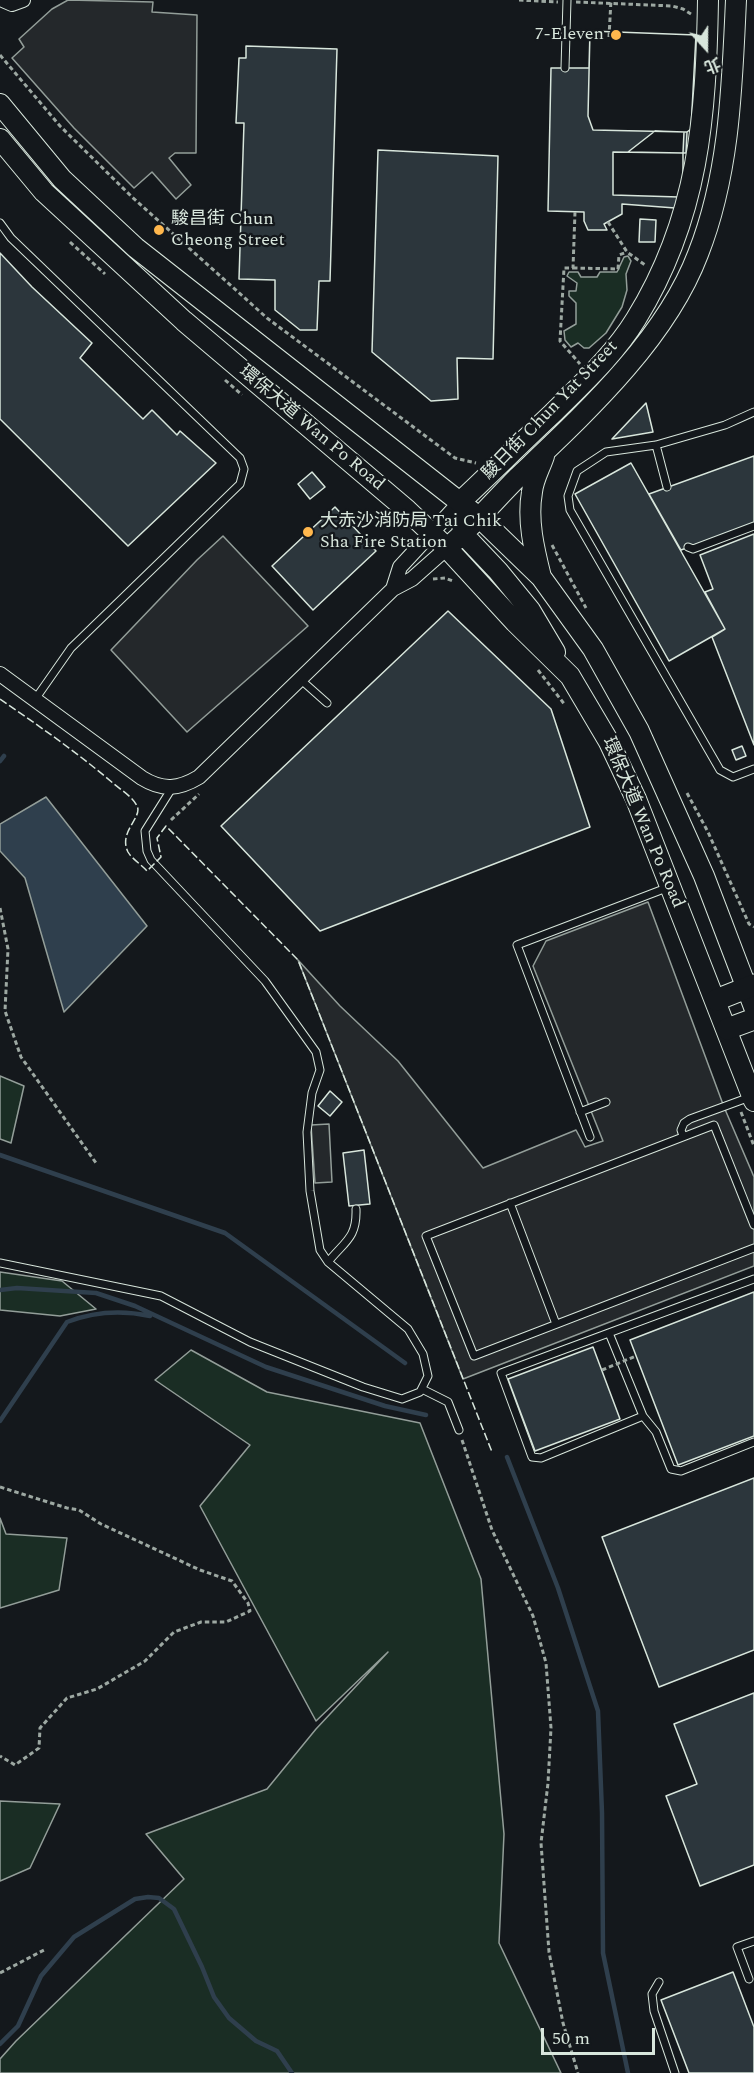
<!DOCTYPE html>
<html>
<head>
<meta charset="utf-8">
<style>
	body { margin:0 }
	#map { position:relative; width:754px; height:2073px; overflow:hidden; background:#14181c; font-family:Spectral,"Noto Sans TC",serif }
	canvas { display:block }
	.north { position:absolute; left:676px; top:18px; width:60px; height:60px; -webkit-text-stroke:4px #14181c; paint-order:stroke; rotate:159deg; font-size:16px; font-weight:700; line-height:24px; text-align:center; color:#d8e6dc }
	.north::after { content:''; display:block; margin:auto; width:21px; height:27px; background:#d8e6dc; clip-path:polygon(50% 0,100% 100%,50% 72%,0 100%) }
	.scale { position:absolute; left:541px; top:2028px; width:114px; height:27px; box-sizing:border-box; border:3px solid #d8e6dc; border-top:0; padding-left:8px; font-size:18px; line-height:21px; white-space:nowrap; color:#d8e6dc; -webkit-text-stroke:4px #14181c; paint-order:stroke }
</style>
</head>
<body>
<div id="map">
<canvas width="754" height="2073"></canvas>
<div class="north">北</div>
<div class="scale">50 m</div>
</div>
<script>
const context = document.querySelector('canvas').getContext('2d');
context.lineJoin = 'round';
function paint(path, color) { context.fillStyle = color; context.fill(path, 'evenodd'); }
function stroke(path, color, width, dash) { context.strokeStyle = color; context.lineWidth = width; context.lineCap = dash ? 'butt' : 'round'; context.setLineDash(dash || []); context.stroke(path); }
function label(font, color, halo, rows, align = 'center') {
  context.font = font + ' Spectral,"Noto Sans TC",serif'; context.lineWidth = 4.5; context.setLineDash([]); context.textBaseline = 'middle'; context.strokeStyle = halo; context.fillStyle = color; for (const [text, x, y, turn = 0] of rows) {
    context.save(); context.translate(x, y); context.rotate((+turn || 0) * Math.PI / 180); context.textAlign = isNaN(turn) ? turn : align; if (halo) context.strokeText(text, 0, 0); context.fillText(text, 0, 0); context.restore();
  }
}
const green = new Path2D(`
	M628,256l3,5 -5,13 1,16 -5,17 -16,26 -17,15h-5l-6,-5 -7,4 -6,-7 -1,-9 12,-7v-21l-7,-7v-5h7l1,-8 -10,-7 2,-4h9l3,5h16l3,-5h17l7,-15z
	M0,1076l24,10 -13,57 -11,-4z
	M0,1272l62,9 34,28 -36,7 -60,-6z
	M191,1350l76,42 153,31 61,156 23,255 -5,109 62,130h-561v-14l16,-18 168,-162 -38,-45 121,-45 49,-60 72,-77 -72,69 -116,-215 50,-61 -95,-65z
	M0,1518l6,16 61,4 -8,52 -59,18z
	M0,1801l60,3 -30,64 -30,13z`);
paint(green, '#1a2d24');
stroke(green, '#939e99', 1.5);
const parking = new Path2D(`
	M68,0l85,2 -1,10 45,3 -1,138h-21l-6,5 22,27 -15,14 -24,-27 -18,16 -60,-60 -62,-70 12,-11 -5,-8 33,-30z
	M223,536l85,90 -121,106 -76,-82 86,-90z
	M648,902l76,205 30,70v89l-291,113 -165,-419 42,46 58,55 85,107 93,-38 9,17 18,-6 -70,-175 13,-25z
	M329,1124l3,58 -17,1 -4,-58z`);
paint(parking, '#24282b');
stroke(parking, '#939e99', 1.5);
const water = new Path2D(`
	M46,797l101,129 -83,86 -39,-134 -25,-27v-27z`);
paint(water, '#2f3f4d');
stroke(water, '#939e99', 1.5);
stroke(new Path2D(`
	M0,761l4,-5
	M0,1155l225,78 180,130
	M0,1290l17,-2 79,5 39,13 131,61 119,39 41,9
	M0,1421l67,-99c26,-10 55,-12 83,-6
	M507,1457l51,131 40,123 4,102 1,140 25,120
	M0,2044l18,-18 23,-50 33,-39 61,-38 13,-2 11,1 15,11 28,58 12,30 15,21 27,23 21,10 15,22`), '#2f3f4d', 4.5);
const building = new Path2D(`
	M590,31l106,4 -5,94 -4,3 -94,-2 -5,-14z
	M590,31l106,4 -5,94 -4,3 -1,21h-3v28l-8,27 -53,-4v10l-18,10 3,6h-19l-4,-9v-9l-36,-1 3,-143h38z
	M246,46l91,3 -7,232h-11l-2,49h-17l-25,-20v-30l-36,-1 5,-156h-8l3,-65h7z
	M655,131l29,1 -1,21 -55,-1z
	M378,150l120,6 -5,203 -36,-1 1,41 -27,2 -59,-49z
	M613,152l70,1v28l-4,16 -66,-2z
	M640,219l16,1 -1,22h-16z
	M0,253l32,34 60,56 -12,15 63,61 9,-9 25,25 3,-4 36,32 -88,83 -128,-127z
	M646,403l7,29 -41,7z
	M754,456v67l-73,27 -32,-56z
	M631,463l94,166 -56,32 -94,-167z
	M312,472l13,15 -15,12 -12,-15z
	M335,507l41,44 -63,59 -41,-44z
	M754,534v211l-42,-108 13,-8 -20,-37 8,-3 -13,-34z
	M448,611l103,98 39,118 -270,104 -99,-105z
	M742,746l4,10 -10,4 -4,-10z
	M330,1091l12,11 -12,14 -12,-10z
	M364,1150l6,54 -21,2 -6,-53z
	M754,1292v144l-76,29 -48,-125z
	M593,1347l27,72 -85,32 -27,-72z
	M754,1478v172l-95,37 -57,-150z
	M754,1693v172l-54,21 -34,-90 31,-12 -23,-60z
	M733,1972l21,55v46h-65l-28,-73z`);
paint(building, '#2c363c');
stroke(building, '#d8e6dc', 1.5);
const lane = new Path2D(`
	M565,68l2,-68
	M0,223l11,15 229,220 4,11 -4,15 -169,164 -35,50
	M754,412l-29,13 -69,20 -50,7 -29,19 -9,25 2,14 150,260 13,7 21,-8
	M656,445l11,42
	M688,547l5,2 61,-23
	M300,679l27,24
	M580,1112l26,-10
	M683,1136l-2,-6 3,-7 6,-4 60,-22
	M590,1137l-73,-192 152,-58
	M510,1203l46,121
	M754,1225l-40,-100 -288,111 48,120 280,-108
	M328,1262c17,-21 29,-24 28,-53
	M0,1263l161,33 89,46 113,45 39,12 18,-7 8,-16 -5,-22 -15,-25 -80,-67 -8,-12 -10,-59 -3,-59 5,-39 8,-23 -4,-18 -51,-71 -114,-121 -4,-9 -2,-20 27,-43
	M609,1333l34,83 -102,42 -9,-1 -31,-84 253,-94
	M422,1389l26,13 11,28
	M643,1416l13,16 15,37 10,2 73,-29
	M749,1979l-12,-32 17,-6
	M659,1982l-7,12 2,17 21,62`);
const street = new Path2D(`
	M3,0l9,4 11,-4
	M393,589l7,-22 60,-65
	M0,674l142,104c21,13 37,11 57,-1l194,-188 19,-10 35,-31`);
const secondary = new Path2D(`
	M0,104l62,75 74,69 344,270 61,59 52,72 46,82 65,145 50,131
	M0,139l44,53 140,129 223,189 40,38 68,74 55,54 39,66 27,57 118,302
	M460,502c31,-29 61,-59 92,-88 30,-30 62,-59 84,-95 63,-102 70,-203 72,-319
	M462,522l1,12 35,37 32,39 25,42
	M447,548c25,-21 46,-46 70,-70 66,-63 148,-137 181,-224 32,-81 34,-168 38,-254
	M541,577c-7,-28 -14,-57 -9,-85 1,-12 8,-24 12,-36`);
const primary = new Path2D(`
	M716,1000l38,-15
	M727,1029l27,-10`);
stroke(lane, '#d8e6dc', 9);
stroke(street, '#d8e6dc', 16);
stroke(secondary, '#d8e6dc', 22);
stroke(primary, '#d8e6dc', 23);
stroke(new Path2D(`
	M519,0l39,2
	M576,2l96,4 11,3 8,5
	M0,55l60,71 72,71 135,121 188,140 21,5
	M575,212l-2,56h-9l-4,73 20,23
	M608,222l19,30 18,13
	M70,242l35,32
	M573,268l45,1 1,-14 8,-3
	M225,380l17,15
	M552,545l34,63
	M433,579l12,-1 8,3
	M538,670l27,35
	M687,793l21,39 41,92 5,3
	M171,820l28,-26
	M0,908l8,41 -3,62 16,46 75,106
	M741,1112l13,34
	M462,1440l30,90 41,86 13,47 5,65 -3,55 -7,60 8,109 14,71 15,50
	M0,1487l67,21 12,2 22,14 99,46 32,11 16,22 2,8 -24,11h-25l-27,10 -29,29 -48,28 -30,9 -27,30 -1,20 -24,17 -15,-9
	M0,1973l44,-23`), '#9da8a2', 3, [4.5, 3]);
stroke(lane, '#14181c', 7);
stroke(street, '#14181c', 14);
stroke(secondary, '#14181c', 20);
stroke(primary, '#14181c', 21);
stroke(new Path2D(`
	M609,37l2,-37
	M602,1370l34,-14`), '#9da8a2', 3, [4.5, 3]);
stroke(new Path2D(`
	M0,699c39,27 78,54 114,85 7,6 19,13 23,22 6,11 -19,26 -9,46 4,7 14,13 19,19l14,-14 -4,-19 9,-12 132,134 194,492`), '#d8e6dc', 1.5, [8, 3]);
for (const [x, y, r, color] of [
	[616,35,6,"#ffb74d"],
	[159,230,6,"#ffb74d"],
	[308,532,6,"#ffb74d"]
]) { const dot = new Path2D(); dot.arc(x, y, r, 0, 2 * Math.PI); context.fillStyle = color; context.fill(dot); stroke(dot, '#14181c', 2); }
label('18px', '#d8e6dc', '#14181c', [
	["7-Eleven",604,35,"right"],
	["駿昌街 Chun",171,220],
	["Cheong Street",171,241],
	["大赤沙消防局 Tai Chik",320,522],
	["Sha Fire Station",320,543]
], 'left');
label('18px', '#d8e6dc', '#14181c', [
	["駿日街 Chun Yat Street",551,411,-46],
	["環保大道 Wan Po Road",311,429,40],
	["環保大道 Wan Po Road",642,823,67]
]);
</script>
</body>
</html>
